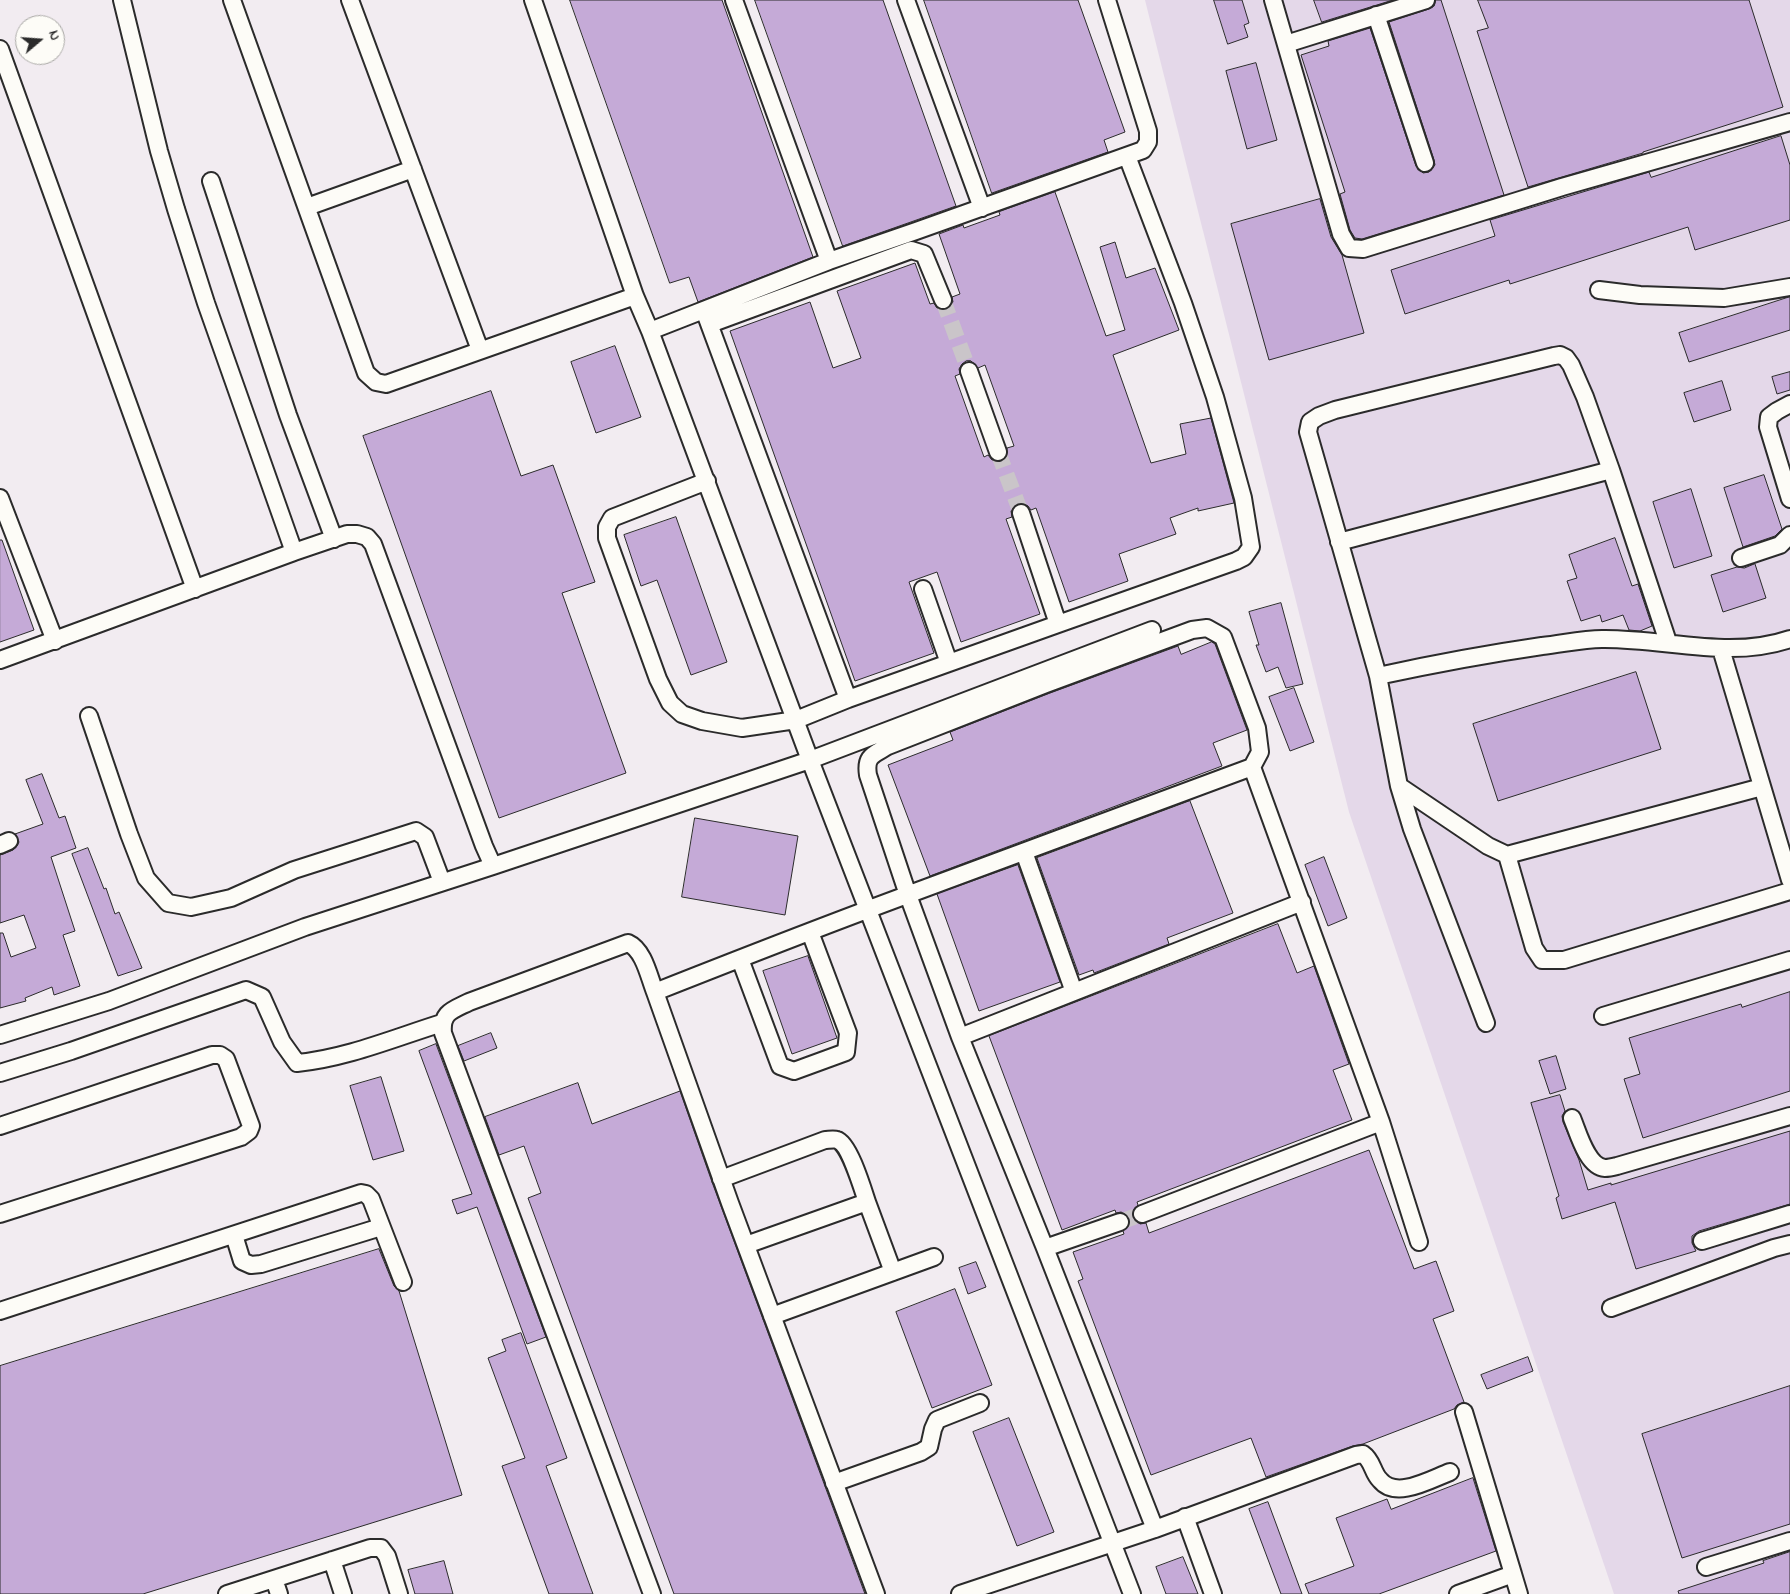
<!DOCTYPE html>
<html>
<head>
<meta charset="utf-8">
<style>
	body { margin:0 }
	#map { position:relative; width:1790px; height:1594px; overflow:hidden; background:#f2ecf1; font-family:"Indie Flower",sans-serif }
	canvas { display:block }
	.north { position:absolute; left:15px; top:15px; width:50px; height:50px; box-sizing:border-box; background:#fdfcf7; border:1px solid #a9a8a5; border-radius:50%; rotate:72deg; font-size:14px; font-weight:700; line-height:20px; text-align:center; color:#2b2b2b }
	.north::after { content:''; display:block; margin:auto; width:18px; height:22px; background:#2b2b2b; clip-path:polygon(50% 0,100% 100%,50% 72%,0 100%) }
</style>
</head>
<body>
<div id="map">
<canvas width="1790" height="1594"></canvas>
<div class="north">N</div>
</div>
<script>
const context = document.querySelector('canvas').getContext('2d');
context.lineJoin = 'round';
function paint(path, color) { context.fillStyle = color; context.fill(path, 'evenodd'); }
function stroke(path, color, width, dash) { context.strokeStyle = color; context.lineWidth = width; context.lineCap = dash ? 'butt' : 'round'; context.setLineDash(dash || []); context.stroke(path); }
paint(new Path2D(`
	M1145,0h645v1594h-176l-265,-782z`), '#e4d8e9');
const building = new Path2D(`
	M570,0h152l91,257 -115,45 -9,-25 -19,6z
	M755,0h128l73,206 -113,40z
	M924,0h154l47,132 -21,8 4,12 -116,41z
	M1214,0h28l7,23 -5,2 4,12 -20,7z
	M1314,0h79l-71,22z
	M1436,0h5l63,195 -142,44 -7,-1 -5,-8 -10,-36 5,-2 -44,-137 28,-9 -1,-5 42,-13 46,138 7,7 6,-1 6,-7 -1,-5 -45,-138 40,-13 5,-3z
	M1478,0h271l34,107 -140,45v1l-115,34 -51,-156 11,-3z
	M1256,63l21,77 -30,9 -21,-78z
	M1781,136l9,29v55l-95,30 -7,-23 -178,57 -1,-4 -104,34 -14,-44 104,-34 -5,-16 159,-48 2,5z
	M1055,192l51,144 19,-6 -25,-83 15,-5 11,36 29,-10 24,62 -66,25 38,108 35,-9 -6,-30 31,-6 23,85 -36,8v-3l-28,10 6,16 -57,20 9,27 -59,21 -33,-94 -5,2 -3,-4 -5,-3 -6,1 -6,7 1,6 -6,2 34,95 -79,28 -24,-70 -28,10 25,71 -79,28 -125,-350 80,-29 23,66 28,-10 -24,-67 78,-28 15,41 4,-1 3,5 4,2 6,-1 6,-7 -1,-5 8,-3 -21,-60 24,-9 1,3 36,-13 -1,-3zM971,361l7,7 7,-3 29,81 -7,2 -1,10 -5,4 -9,-2 -4,-5 -4,2 -29,-81 5,-2 -1,-5 3,-5 4,-3z
	M1320,199l11,38 11,18 22,78 -95,27 -38,-136z
	M1790,297v33l-101,32 -10,-29z
	M615,346l26,71 -45,16 -25,-71z
	M1790,372v18l-13,4 -5,-17z
	M1722,381l9,29 -37,12 -10,-29z
	M491,391l30,85 32,-11 42,117 -33,11 64,180 -127,45 -136,-382z
	M1764,475l18,54 -7,7 -32,11 -19,-59z
	M1691,489l21,67 -38,12 -21,-66z
	M676,517l51,145 -36,13 -34,-95 -16,6 -17,-51z
	M1615,538l17,48 6,-2 14,42 -12,5 -11,-1 -6,-15 -21,7 -2,-7 -19,6 -14,-40 10,-3 -8,-23z
	M0,540h2l32,90 -34,12z
	M1755,564l11,34 -43,14 -12,-37 26,-8 7,1z
	M1281,603l22,81 -17,4 -8,-21 -12,5 -10,-27h3l-10,-33z
	M1212,642l3,2 32,86 -34,13 9,23 -292,110 -42,-111 65,-25 -3,-8 100,-39 128,-47 3,8z
	M1636,672l25,77 -163,52 -25,-77z
	M1294,688l20,54 -24,9 -21,-54z
	M42,774l17,44 6,-2 11,32 -25,9 24,74 -12,4 17,51 -26,9 -2,-8 -27,11 1,3 -26,7v-75h3l8,24 25,-9 -12,-33 -24,8v-68l13,-5 4,-4 2,-4 -4,-8 28,-10 -17,-44z
	M1190,801l43,112 -66,25 2,6 -75,29 -1,-3 -14,5 -42,-117z
	M695,818l103,18 -13,79 -103,-18z
	M88,848l16,41 2,-1 9,26 4,-2 23,56 -24,8 -46,-122z
	M1324,857l23,61 -19,8 -23,-61z
	M1018,865l42,117 -81,29 -42,-117z
	M1278,924l19,49 17,-7 35,98 -16,6 19,50 -215,82 1,3 -6,7 1,6 7,6 6,-1 3,10 220,-83 45,119 22,-8 18,50 -21,8 31,83 -7,3 -3,4 -91,35 -10,2 -87,31 -15,-39 -100,37 -73,-194 5,-2 -10,-27 51,-18 -1,-3 7,-7 -1,-6 -3,-4 -5,-2 -5,1 -1,-3 -53,20 -73,-194z
	M808,956l29,82 -45,16 -29,-83z
	M1790,992v99l-147,47 -19,-59 16,-5 -11,-36 112,-34 1,3z
	M491,1033l6,15 -33,13 -6,-15z
	M436,1044l110,293 -19,7 -50,-137 -20,7 -5,-14 20,-6 -53,-143z
	M1556,1056l10,33 -16,5 -11,-33z
	M381,1077l23,74 -31,9 -23,-74z
	M578,1083l14,41 88,-33 32,91 153,412h-191l-146,-396 13,-5 -17,-47 -25,9 -14,-38z
	M1560,1095l5,16 -3,5 1,6 16,38 9,30 23,-7v2l179,-54v73l-91,27 -7,5v7l4,8 -60,18 -21,-67 -53,17 -6,-21 3,-2 -28,-93z
	M379,1249l15,37 5,5 63,204 -319,99h-143v-228z
	M976,1262l10,25 -18,7 -9,-26z
	M955,1289l37,96 -60,23 -36,-96z
	M521,1333l46,125 -21,8 47,128h-44l-47,-128 23,-8 -37,-100 18,-7 -4,-11z
	M1528,1357l5,14 -46,18 -6,-14z
	M1790,1386v138l-108,34 -40,-124z
	M1009,1418l45,114 -37,14 -44,-114z
	M1473,1478l23,73 -117,43h-70l-4,-10 49,-18 -18,-48 51,-19 4,10z
	M1268,1502l34,92h-21l-32,-85z
	M1790,1552v42h-111l-1,-3 86,-28 -1,-2z
	M1183,1557l15,37h-32l-10,-27z
	M444,1561l9,33h-38l-7,-24z`);
paint(building, '#c5aad7');
stroke(building, '#2b2b2b', 1);
stroke(new Path2D(`
	M943,300l26,71
	M998,452l23,61
	M1120,1222l22,-8`), '#cac5c9', 16, [16, 8]);
const minor = new Path2D(`
	M122,0l37,151 17,58 30,94 88,249
	M232,0l134,373 10,9 10,2 249,-88
	M350,0l130,350
	M533,0l102,296 15,35 179,-70 87,-30 227,-81 5,-8v-11l-41,-131
	M734,0l95,261
	M906,0l76,208
	M1273,0l68,234 8,14 14,1 199,-62 228,-65
	M1376,15l49,148
	M1286,44l140,-44
	M0,49l195,540
	M211,181l77,234 46,124
	M307,207l106,-38
	M1599,290l41,5 84,3 66,-11
	M704,310l144,389
	M710,324l201,-74 13,4 19,46
	M650,331l160,429 322,834
	M969,371l29,81
	M1790,404l-13,7 -8,6 -1,10 22,72
	M707,481l-95,37 -5,9v11l51,141 12,24 12,11 20,7 40,7 54,-8 52,-21 210,-75 -37,-111
	M0,498l55,143
	M1339,542l272,-72
	M1741,558l39,-13 10,-10
	M923,589l26,74
	M1058,624l178,-63 8,-4 7,-10 -8,-49 -28,-101 -32,-94 -56,-147
	M1668,642l-57,-172 -26,-73 -14,-32 -5,-7 -6,-3 -6,1 -219,54 -16,6 -9,6 -2,10 70,244c55,-12 109,-22 164,-30 20,-2 40,-7 60,-7 63,-1 127,21 188,0
	M1721,649l69,231
	M0,660l294,-108 53,-18h10l10,3 6,7 111,302 9,20
	M1378,676l21,110 13,43 74,194
	M89,716l40,118 17,44 22,25 23,4 40,-9 63,-28 122,-39 9,6 17,45
	M1252,767l129,355 38,120
	M1399,786l89,60 19,9 255,-68
	M0,845l9,-4
	M1024,852l50,140
	M1507,855l27,93 8,12h22l226,-69
	M740,959l40,107 14,5 52,-19 2,-19 -38,-101
	M655,992l75,211 146,391
	M1603,1016l187,-56
	M0,1035l109,-34 196,-74 188,-61 317,-106 342,-130
	M960,1037l342,-135
	M0,1073l71,-22 175,-61 16,7 20,45 15,21c50,-5 97,-25 145,-40
	M1572,1118c6,14 15,49 33,50 4,0 8,-1 12,-2l173,-50
	M0,1126l212,-71h8l6,4 25,67 -2,5 -8,6 -241,77
	M721,1179l104,-39c3,0 9,-1 12,0 12,3 26,50 30,62l-121,43
	M867,1202l26,70
	M1142,1214l239,-92
	M234,1235l8,26 9,4 10,-1 120,-37
	M1702,1241l88,-27
	M1045,1248l75,-26
	M1611,1308l163,-60 16,-4
	M0,1311l361,-118 5,1 5,5 32,83
	M772,1316l162,-59
	M1464,1412l49,162
	M834,1483l87,-31 8,-5 4,-18 4,-9 43,-17
	M1185,1517l28,77
	M332,1560l11,34
	M1706,1567l84,-26
	M274,1579l5,15
	M227,1594l143,-46h11l6,8 12,38
	M652,1594l-209,-561c-2,-21 10,-23 26,-31l159,-59c16,7 21,34 27,49 86,-34 173,-68 260,-100l337,-125 8,-15 -3,-24 -34,-91 -16,-9 -15,2 -146,54 -158,62c-15,9 -23,10 -20,29l40,120 52,142 85,211 110,281
	M960,1594l195,-65 201,-74 7,-1c10,7 9,18 17,26 16,20 51,-1 70,-8
	M1458,1594l55,-20 6,20`);
stroke(minor, '#2b2b2b', 20);
stroke(minor, '#fdfcf7', 16);
</script>
</body>
</html>
